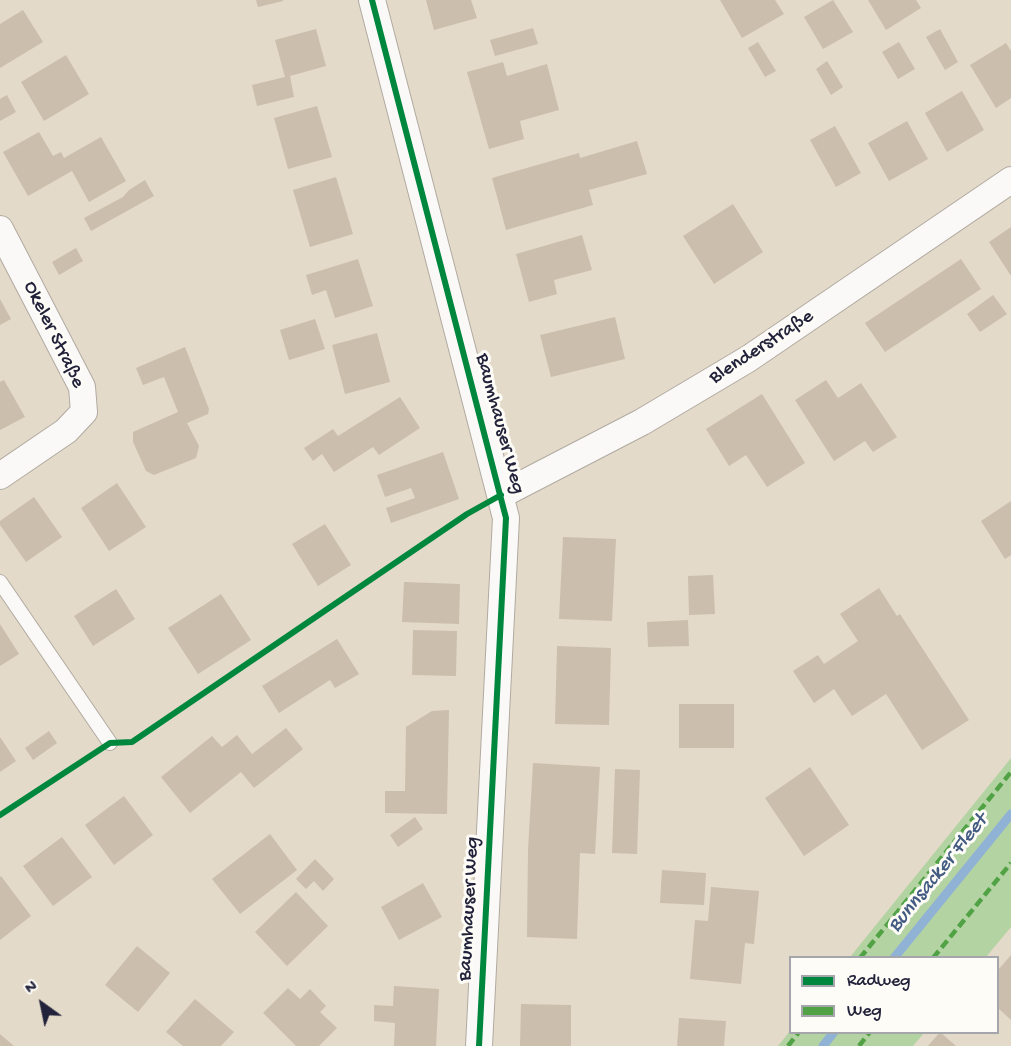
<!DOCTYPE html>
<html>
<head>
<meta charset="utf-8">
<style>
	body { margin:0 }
	#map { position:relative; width:1011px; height:1046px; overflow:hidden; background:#e4dac9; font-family:"Gochi Hand",sans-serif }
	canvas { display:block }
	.legend { position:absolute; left:789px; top:956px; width:210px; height:78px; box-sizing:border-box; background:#fdfcf7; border:2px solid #a5a5ac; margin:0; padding:8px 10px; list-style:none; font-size:18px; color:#22223b }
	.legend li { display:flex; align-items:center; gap:12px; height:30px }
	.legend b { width:30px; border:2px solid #a5a5ac }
	.north { position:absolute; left:12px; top:974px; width:60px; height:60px; -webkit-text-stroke:4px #fdfcf7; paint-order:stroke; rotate:327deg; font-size:16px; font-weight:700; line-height:24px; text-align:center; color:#22223b }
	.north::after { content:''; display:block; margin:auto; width:21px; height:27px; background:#22223b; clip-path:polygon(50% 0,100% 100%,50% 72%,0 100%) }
</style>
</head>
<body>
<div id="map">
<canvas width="1011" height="1046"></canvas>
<ul class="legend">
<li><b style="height:8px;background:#00873e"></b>Radweg</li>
<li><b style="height:8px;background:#50a245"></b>Weg</li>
</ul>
<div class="north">N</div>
</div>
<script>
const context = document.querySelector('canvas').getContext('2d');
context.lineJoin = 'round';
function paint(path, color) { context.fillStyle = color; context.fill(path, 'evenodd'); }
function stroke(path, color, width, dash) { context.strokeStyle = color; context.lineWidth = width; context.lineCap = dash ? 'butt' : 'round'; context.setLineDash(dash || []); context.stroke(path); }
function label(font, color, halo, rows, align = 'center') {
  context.font = font + ' "Gochi Hand",sans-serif'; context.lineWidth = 6; context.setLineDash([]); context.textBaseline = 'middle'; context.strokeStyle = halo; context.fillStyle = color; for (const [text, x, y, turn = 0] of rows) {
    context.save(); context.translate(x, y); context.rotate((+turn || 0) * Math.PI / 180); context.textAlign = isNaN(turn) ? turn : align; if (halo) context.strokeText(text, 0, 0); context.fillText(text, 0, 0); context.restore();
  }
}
paint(new Path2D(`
	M1011,758v169l-25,30h-136z
	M790,1031v1l134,1 -11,13h-135z`), '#b4d3a3');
stroke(new Path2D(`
	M894,958l117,-144
	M823,1046l11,-14`), '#90b2d4', 9);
paint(new Path2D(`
	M256,0h27v1l-25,6z
	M426,0h45l6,18 -43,12z
	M720,0h55l9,14 -42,24z
	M833,0l20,32 -30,17 -19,-32z
	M868,0h48l5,8 -35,22z
	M23,10l20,32 -43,26v-44z
	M533,28l5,16 -43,12 -5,-16z
	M316,29l10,37 -36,10 4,21 -37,9 -5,-21 33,-8 -10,-37z
	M940,29l18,33 -13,8 -19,-33z
	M758,42l18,29 -11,6 -17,-29z
	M899,42l16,27 -17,10 -16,-27z
	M1006,43l5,8v47l-15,10 -26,-43z
	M66,55l23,39 -45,27 -23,-39z
	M827,61l16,26 -12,8 -15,-26z
	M503,62l4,14 40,-12 12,46 -39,11 4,18 -35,10 -22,-77z
	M962,91l22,39 -37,22 -22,-39z
	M7,95l9,17 -16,9v-22z
	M317,106l15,51 -44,12 -14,-51z
	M907,121l21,38 -39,22 -21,-38z
	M835,126l26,47 -25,14 -26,-47z
	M39,132l14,24 8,-4 3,6 37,-21 25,44 -37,21 -17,-31 -44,25 -25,-44z
	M637,141l10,33 -58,16 4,15 -87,25 -14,-52 87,-25 1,5z
	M336,177l17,57 -43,13 -17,-57z
	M145,180l9,16 -63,35 -7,-13 39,-21 6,-7z
	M733,204l30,48 -49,32 -31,-48z
	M1011,227v49l-22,-34z
	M582,235l10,35 -38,10 3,14 -28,8 -13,-48z
	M76,248l7,13 -24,14 -7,-13z
	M358,259l15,47 -38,12 -9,-28 -14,5 -6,-20z
	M961,259l20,30 -96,63 -20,-29z
	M993,295l14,19 -27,18 -13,-18z
	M0,299l11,20 -11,6z
	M615,317l10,42 -74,18 -11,-42z
	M315,319l10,30 -36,11 -9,-30z
	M377,333l13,49 -45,12 -13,-49z
	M185,347l24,62 -1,5 -21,9 12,23 -3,12 -42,17 -8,-4 -13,-29v-10l45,-20 -14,-35 -21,8 -7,-17z
	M4,380l21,37 -25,13v-48z
	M826,380l12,18 23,-15 36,54 -24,15 -8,-11 -31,20 -39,-61z
	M762,394l43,69 -38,24 -21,-32 -17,11 -23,-37z
	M400,397l20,31 -41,27 -6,-8 -39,25 -12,-18 -9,7 -9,-13 29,-19 5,7z
	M443,452l16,47 -68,24 -5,-15 29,-10 -4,-10 -26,9 -8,-22z
	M117,483l29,44 -37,24 -28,-43z
	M34,497l28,40 -36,25 -26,-37v-4z
	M1011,501v54l-6,4 -24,-38z
	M325,524l26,41 -33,21 -26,-42z
	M563,537l53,2 -4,82 -53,-2z
	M713,575l2,39 -26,1 -1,-39z
	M404,582l56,2 -1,40 -57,-2z
	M879,588l18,28 3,-2 69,106 -47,30 -36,-56 -34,22 -18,-27 -20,14 -21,-32 25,-16 6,9 34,-23 -18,-27z
	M116,589l19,30 -42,27 -19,-30z
	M221,594l30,46 -53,34 -30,-46z
	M688,620l1,26 -41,1 -1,-25z
	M0,624l19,30 -19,12z
	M413,630l44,1 -1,45 -44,-1z
	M337,639l22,35 -24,14 -5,-8 -51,33 -17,-27z
	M557,646l54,2 -2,77 -54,-1z
	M679,704h55v44h-55z
	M449,710l-2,104 -62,-1v-22h20l1,-64 26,-16z
	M286,728l17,21 -49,39 -13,-16 -51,41 -29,-36 51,-41 10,11 15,-12 15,19z
	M49,731l8,12 -24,17 -8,-12z
	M0,737l16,24 -16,11z
	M533,763l67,4 -5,87 -15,-1 -3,86 -50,-2 1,-87z
	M810,767l39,58 -45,31 -39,-58z
	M615,769l25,1 -3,84 -25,-1z
	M124,796l29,39 -39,30 -29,-40z
	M415,817l8,12 -25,18 -8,-12z
	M270,834l27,36 -57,44 -28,-35z
	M62,837l30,40 -39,29 -30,-40z
	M315,859l19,20 -11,12 -9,-10 -8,8 -10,-10z
	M662,870l44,3 -2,32 -44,-2z
	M1,876l30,40 -31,24v-63z
	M423,883l19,34 -43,23 -18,-33z
	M711,887l48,4 -5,53 -9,-1 -4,41 -51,-5 5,-59 13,1z
	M296,892l32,34 -41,40 -32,-34z
	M137,946l33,27 -32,39 -33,-27z
	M1011,955v65l-13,-12v-38z
	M394,986l45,3 -3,57h-42l1,-23 -21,-2v-16l19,1z
	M288,988l12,11 10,-10 16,17 -6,6 17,16 -18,18h-23l-33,-33z
	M195,999l39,33 -13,14h-38l-17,-14z
	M521,1004l50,1v41h-51z
	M679,1018l47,3 -2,25h-47z
	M940,1032l16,14h-28z
	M0,1034l14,12h-14z`), '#cbbeac');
const service = new Path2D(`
	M0,582l110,161`);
const minor = new Path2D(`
	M372,0l134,518 -27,528
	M0,229l82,158 2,25 -18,19 -66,45
	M501,495l141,-73 106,-63 263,-179`);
stroke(service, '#b0aaa1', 16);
stroke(minor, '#b0aaa1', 28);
stroke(service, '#fbf9f7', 14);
stroke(minor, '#fbf9f7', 26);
stroke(new Path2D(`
	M860,958l151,-186
	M933,958l78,-95
	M788,1046l11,-14
	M859,1046l11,-14`), '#50a245', 4.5, [9, 4.5]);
stroke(new Path2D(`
	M372,0l134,518 -27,528
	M0,815l110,-72 22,-1 335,-228 34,-19`), '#00873e', 6);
label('20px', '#22223b', '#fdfcf7', [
	["Okeler Straße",53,335,64],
	["Blenderstraße",762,348,-33],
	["Baumhauser Weg",499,424,75],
	["Baumhauser Weg",470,909,-87]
]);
label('italic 21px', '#435b82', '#fdfcf7', [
	["Bunnsacker Fleet",939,874,-51]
]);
</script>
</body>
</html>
